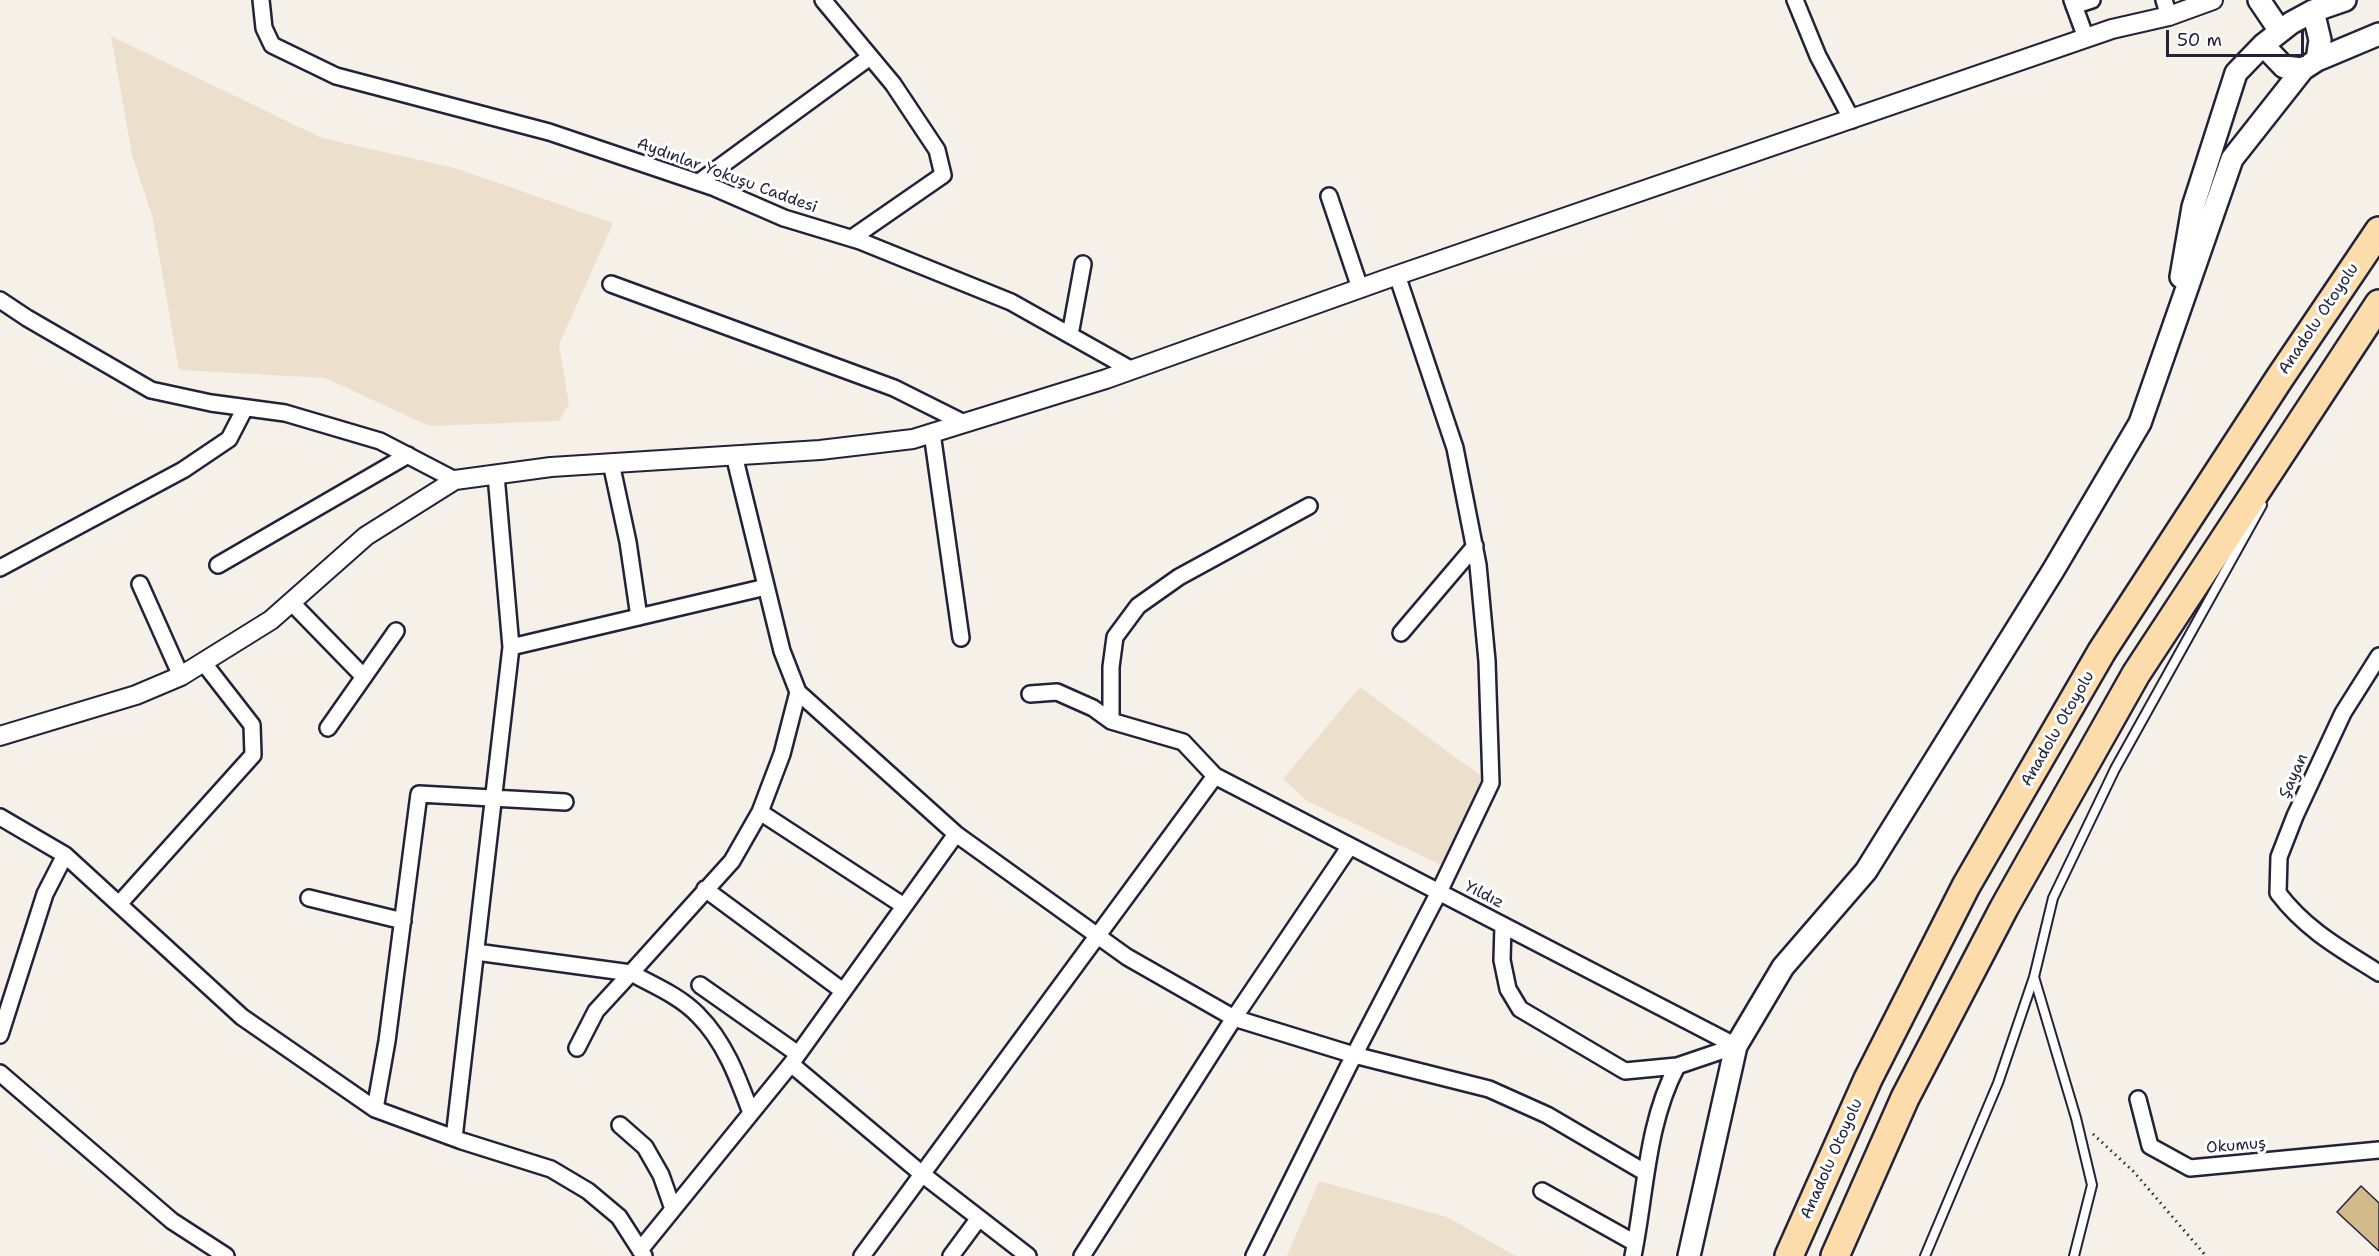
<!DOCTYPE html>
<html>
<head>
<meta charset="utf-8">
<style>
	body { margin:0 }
	#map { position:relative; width:2379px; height:1256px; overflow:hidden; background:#f6f1e8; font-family:"Shantell Sans",sans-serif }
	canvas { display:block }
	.scale { position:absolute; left:2166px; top:30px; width:138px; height:27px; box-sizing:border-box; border:3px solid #22223b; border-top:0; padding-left:8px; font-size:18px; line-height:21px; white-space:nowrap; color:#22223b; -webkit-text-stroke:4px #fff; paint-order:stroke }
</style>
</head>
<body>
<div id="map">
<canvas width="2379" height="1256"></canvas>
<div class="scale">50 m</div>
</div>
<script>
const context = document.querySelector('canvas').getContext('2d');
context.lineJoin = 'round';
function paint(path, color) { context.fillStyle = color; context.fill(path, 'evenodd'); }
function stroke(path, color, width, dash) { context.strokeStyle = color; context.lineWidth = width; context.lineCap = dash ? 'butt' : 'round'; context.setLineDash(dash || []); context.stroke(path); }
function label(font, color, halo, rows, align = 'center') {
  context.font = font + ' "Shantell Sans",sans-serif'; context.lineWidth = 6; context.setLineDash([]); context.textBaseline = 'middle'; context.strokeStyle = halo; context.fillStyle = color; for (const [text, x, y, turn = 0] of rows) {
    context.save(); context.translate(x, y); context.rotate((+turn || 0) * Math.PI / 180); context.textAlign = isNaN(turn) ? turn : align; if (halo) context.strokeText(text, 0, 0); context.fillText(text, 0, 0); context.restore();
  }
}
paint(new Path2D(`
	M111,36l211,102 133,30 158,55 -54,122 10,59 -10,17 -130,5 -104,-48 -146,-8 -27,-155 -20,-60z
	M1360,687l125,92 -44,86 -134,-64 -24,-22z
	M1319,1181l128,36 69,39h-229z`), '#ece0cc');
const building = new Path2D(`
	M2361,1186l18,17v48l-42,-39z`);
paint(building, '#d3ba8a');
stroke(building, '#22223b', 1.5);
const service = new Path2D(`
	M2034,977l42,141 16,67 -18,71
	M1925,1256l73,-173 36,-106 19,-79 62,-129 147,-264`);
const minor = new Path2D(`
	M261,0l3,28 8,17 64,31 213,56 166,56 69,30 76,23 151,61 121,68
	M823,0l70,84 44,66 6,25 -91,63
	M1795,0l23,56 34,64
	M2072,0l14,38
	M2164,0l5,16
	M2074,6l18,-6
	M699,182l171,-125
	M1329,196l31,92
	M611,284l283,104 70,35
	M0,300l27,18 124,72 60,13 74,10 95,28 75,39
	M1070,335l13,-71
	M932,433l29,205
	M734,455l48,196 16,41 158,142 171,123 107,61 120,37 135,34 58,26 99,58
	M611,463l17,79 11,75
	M496,475l15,172
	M218,565l190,-110
	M0,568l183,-98 46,-31 16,-31
	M140,584l41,92
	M291,602l73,75
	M1401,633l74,-87
	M2379,656l-36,57 -48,103 -16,41 -1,36c28,37 63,56 101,80
	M1030,694l27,-2 36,16 18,13 72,21 32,34 521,270
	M1111,721v-54l4,-30 23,-31 41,-29 130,-71
	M328,728l68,-97
	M760,812l144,94
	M0,817l65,38 177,162 133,92 87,32 89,28 37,22 31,26 25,39
	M705,889l138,102
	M309,898l94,23
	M119,904l134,-149 -1,-30 -49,-63
	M1503,925l-1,35 6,29 12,20 105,62 52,-5
	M476,952l155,21 -35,38 -19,37
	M700,985l98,69
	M0,1035l45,-141 20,-39
	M791,1064l131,110 106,82
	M0,1073l172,148 54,35
	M2138,1099l12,47 40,22 189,-18
	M375,1109l12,-68 32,-247 146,8
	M751,1113c-13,-35 -26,-71 -53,-98 -18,-19 -45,-30 -67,-42l101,-112 28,-49 22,-58 16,-62
	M620,1125l25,22 16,28 12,34
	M454,1138l57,-491 255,-60
	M1542,1191l93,52
	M640,1250l151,-186 165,-230
	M862,1256l353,-480
	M951,1256l28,-38
	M1082,1256l152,-238 116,-172
	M1254,1256l94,-189 91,-175 52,-109 -4,-122 -9,-96 -23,-117 -58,-173
	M1633,1256c13,-64 13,-131 44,-190l59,-20`);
const tertiary = new Path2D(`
	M0,736l136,-41 45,-19 90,-56 95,-84 89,-56 96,-13 269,-17 93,-11 193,-60 283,-101 723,-249 57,-13 44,-16`);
const secondary = new Path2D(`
	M2259,0l21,31
	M2313,11l7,29 -3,20
	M2263,45l21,22 19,2
	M2181,277l12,-70 43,-134 27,-28 28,-22 22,-12 32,-11
	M1689,1256l47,-210 47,-79 83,-96 188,-302 86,-146 92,-264 71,-90 14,-9 62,-26`);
const motorway = new Path2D(`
	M1789,1256l79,-177 98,-193 136,-235 177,-272 100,-148
	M1835,1256l70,-158 99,-190 132,-234 243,-370`);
stroke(service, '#22223b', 12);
stroke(minor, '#22223b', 20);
stroke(tertiary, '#22223b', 22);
stroke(secondary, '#22223b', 26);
stroke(motorway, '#22223b', 32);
stroke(new Path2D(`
	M2093,1134l41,38 72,84`), '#22223b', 3, [1.5, 4.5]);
stroke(service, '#fff', 8);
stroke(minor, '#fff', 15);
stroke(tertiary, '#fff', 18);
stroke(secondary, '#fff', 21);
stroke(motorway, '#fddcac', 27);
label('16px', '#22223b', '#fff', [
	["Aydınlar Yokuşu Caddesi",727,176,20],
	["Anadolu Otoyolu",2319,319,-56],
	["Anadolu Otoyolu",2058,729,-60],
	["Şayan",2294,776,-65],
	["Yıldız",1484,895,27],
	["Okumuş",2236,1146,-5],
	["Anadolu Otoyolu",1832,1159,-66]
]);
</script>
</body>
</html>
